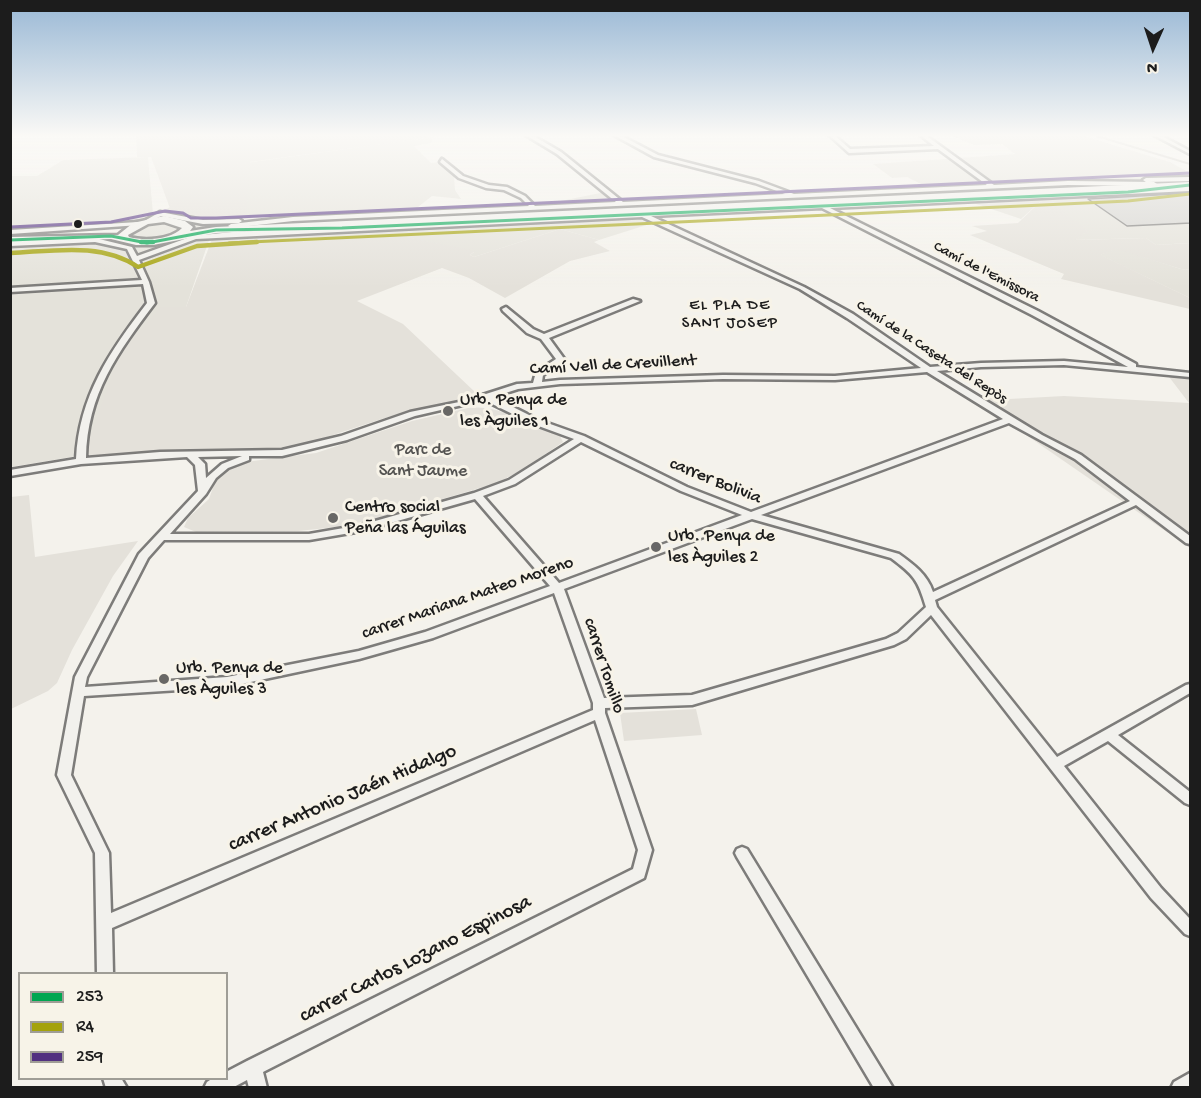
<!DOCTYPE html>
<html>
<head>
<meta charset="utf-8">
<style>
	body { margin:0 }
	#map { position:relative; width:1201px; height:1098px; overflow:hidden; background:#f4f2ec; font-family:"Gochi Hand",sans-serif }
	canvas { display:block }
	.frame { position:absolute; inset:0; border:12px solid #1c1c1c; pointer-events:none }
	.legend { position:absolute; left:18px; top:972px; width:210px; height:108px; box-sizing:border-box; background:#f7f3e8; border:2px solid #9f9d96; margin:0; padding:8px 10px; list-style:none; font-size:18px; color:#1c1c1c }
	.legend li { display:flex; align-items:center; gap:12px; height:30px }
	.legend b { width:30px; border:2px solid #9f9d96 }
	.north { position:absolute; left:1123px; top:18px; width:60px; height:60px; -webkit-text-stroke:4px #f7f3e8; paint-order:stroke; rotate:183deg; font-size:16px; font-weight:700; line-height:24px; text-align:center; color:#1c1c1c }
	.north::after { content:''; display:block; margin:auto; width:21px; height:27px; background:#1c1c1c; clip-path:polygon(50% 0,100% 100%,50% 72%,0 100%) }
</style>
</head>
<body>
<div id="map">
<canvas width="1201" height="1098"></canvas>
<div class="frame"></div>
<ul class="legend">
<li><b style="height:8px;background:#00a651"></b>253</li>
<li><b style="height:8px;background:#a4a20c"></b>R4</li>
<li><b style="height:8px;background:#513080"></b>259</li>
</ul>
<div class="north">N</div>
</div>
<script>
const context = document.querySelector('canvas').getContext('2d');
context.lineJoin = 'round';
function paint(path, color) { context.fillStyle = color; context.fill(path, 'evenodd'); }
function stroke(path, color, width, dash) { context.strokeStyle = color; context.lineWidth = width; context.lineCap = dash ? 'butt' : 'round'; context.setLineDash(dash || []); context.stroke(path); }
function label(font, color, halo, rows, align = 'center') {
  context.font = font + ' "Gochi Hand",sans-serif'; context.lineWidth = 6; context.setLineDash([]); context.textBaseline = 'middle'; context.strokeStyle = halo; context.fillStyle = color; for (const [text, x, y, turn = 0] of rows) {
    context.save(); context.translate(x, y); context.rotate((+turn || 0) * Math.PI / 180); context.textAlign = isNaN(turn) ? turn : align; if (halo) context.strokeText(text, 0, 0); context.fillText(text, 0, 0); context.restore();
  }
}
paint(new Path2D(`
	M948,134h129l93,28 20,11v70l-34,2 -10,-7 -72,2 13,-9 -46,-30 -20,18 -92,-31 -22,-11 -15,1 -19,-14 142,-10 -13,-10 -28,1z
	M433,137l-2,6 -17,3 17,17 10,-1 13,14 1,14 6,9 -29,-3 -19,15 -197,9 -30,87 -102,148 -73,12 -1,-223 101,-5 61,-33v-36l80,-8z
	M148,157l5,57 -5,3 -18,7 -119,7 -1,-55h27l26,-16z
	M605,192l11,11 -80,3z
	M649,216l7,6 -57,18 -39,-11 -86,28 -4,-2 4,-3 -73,-16 8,-8z
	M1116,248l65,21 9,1v28l-90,-43z`), '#e4e2da');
paint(new Path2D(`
	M136,134h292v4l-178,24 -4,56 -38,1 -37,-8 -20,-54h-14z
	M1041,201l12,3 35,27 -13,9 71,-2 10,7 34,-2v27l-9,-1 -65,-20 -15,6 89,43v11l-129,-30 3,-5 -94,-39 17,-4 -15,-5 46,-3z
	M409,228l-7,8 73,15 -5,4 4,2 86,-28 39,11 -5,2 16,9 -40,10 -65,37 -36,-20 -27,-10 -85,33 46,23 72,68h22c-35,10 -70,13 -105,24 -44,13 -84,30 -130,36l-178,3 34,-97 43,-51h25l28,-73h74z
	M1163,369l27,2v177l-219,-151 38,2 55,-3 125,7z
	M468,408c31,-4 63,16 92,28l3,6 -39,27 -27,14 -126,37 -34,7 -39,4 -102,1 -12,-5 4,-9 21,-19 7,-20 18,-13 19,-5 63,-8 96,-32z
	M29,495l6,62 103,-16 -25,35 -41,74 -15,33 -9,8 -37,18v-212z
	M696,709l6,26 -78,6 -4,-28z`), '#e4e1da');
stroke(new Path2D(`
	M1090,134l100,30`), '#c2bfb8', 2);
const building = new Path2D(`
	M1191,193v30l-64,3 -39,-27z`);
paint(building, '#d5d4d0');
stroke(building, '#7d7c7a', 1.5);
const minor = new Path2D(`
	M524,134h6l31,18 62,50 162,-8 -30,-11 -101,-26 -42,-23h6l40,21 101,26 35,13 193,-9 -49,-36 -89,4 -21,-19h5l17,15 84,-3 -15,-12h5l70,51 74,-4 86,1 3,2 -3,2 -86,-1 -775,36 -62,7 -3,-2 3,-2 62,-7 236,-11 -8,-8 -17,-8 -18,-2 -27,-10 -19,-16 2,-3 21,17 26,9 18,2 18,9 10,10 81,-4 -59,-48z
	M1152,134h6l32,17v3z
	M1190,177v4l-44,1 -3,-2 3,-2z
	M1190,187v4l-360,17 208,103 98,53v3l54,6v4l-126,-12 -83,2 -44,4 105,64 39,20 109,81v8l-4,-1 -50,-38 -201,95 2,7 120,150 129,-72 4,-1v9l-72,42 72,57v13l-5,-2 -77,-62 -44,25 97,122 29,31v17l-5,-2 -34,-36 -220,-283 -25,24 -12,6 -202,60 -87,3v5l47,137 -8,28 -381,194 4,16h-18l-2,-8 -15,8h-28l3,-6 6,-4h13v-6l21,-11 386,-192 5,-19 -43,-130 -483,208 1,46h-16l-2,-121 -38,-78 18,-98 64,-123 59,-63 -3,-26 -8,-8 -106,7 -71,12v-6l66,-11c3,-63 34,-108 71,-156l-4,-19 -133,8v-4l132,-8 -15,-31 -32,-7 -85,4v-4l85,-4 37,9 5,9 56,-20 39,-4zM822,208l210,107 96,52 -64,-6 -83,2 -51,4 -77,-53 -49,-27 -153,-71zM642,217l158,72 47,29 74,50 -86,8 -112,-1 -163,5 -18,2 1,-7 22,-15 -16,-22 91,-37 -7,-2 -89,35 -11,-5 -27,-22 -4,2 1,2 24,22 14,6 15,20 -20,13 -3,11 -16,1 -53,17 -54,11 -69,24 -59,14 -122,2 -74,6c1,-64 32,-106 69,-155l-6,-21 -10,-22 57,-21zM927,372l76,47 -252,93 -64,-25 -103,-51 -45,-16 -46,-23 25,-8 42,-5 163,-5 112,1zM484,400l49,24 41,15 -65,41 -35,13 -113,32 -52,9h-139l36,-40 10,-16 12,-10 21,-8v-4h33l65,-16 68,-24zM1009,423l66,36 55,42 -197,91c-6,-18 -20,-28 -34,-38l-138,-39zM581,442l100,49 61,24 -183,68 -76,-87 32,-12zM242,456l-20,8 -16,14 -1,-14 -7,-7zM475,499l75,87 -125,46 -66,19 -132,26 -142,10 2,-10 61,-119 16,-18h145l53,-9zM752,519l139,39c23,17 27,22 35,49l-28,26 -12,6 -194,56 -88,3 -40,-109zM554,593l39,110v7l-482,203 -2,-60 -38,-78 13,-79 143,-9 132,-28 74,-21z
	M160,212l43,8 36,-1 3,2 -3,2 -36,1 -42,-8 -15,8 -5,-1z
	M138,222l2,1v2l-130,9v-4z
	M742,847l5,2 146,239h-19l-137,-231 -2,-4 2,-4z
	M1190,1073v15h-19l3,-6z
	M103,1078h18l6,10h-21z`);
const highway = new Path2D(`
	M1190,182v6l-974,45 -63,12h-17l-25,-6 -101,4v-6l108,-2 15,-12 31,-7 21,5 8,6 -3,4 26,-4zM164,222l18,6c-11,12 -38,13 -53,9l-1,-2 20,-11z`);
stroke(minor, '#7d7c7a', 5);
stroke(highway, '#7d7c7a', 5);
paint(minor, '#f2f1ed');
paint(highway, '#f2f1ed');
stroke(new Path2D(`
	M10,240l101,-4 36,7 69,-13 126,-2 786,-36 62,-7`), '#00a651', 3);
stroke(new Path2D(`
	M141,242h12`), '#00a651', 4.5);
stroke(new Path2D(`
	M229,243l899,-42 62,-7`), '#a4a20c', 3);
stroke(new Path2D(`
	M11,253c43,-2 90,-11 127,14l59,-21 60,-4`), '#a4a20c', 4.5);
stroke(new Path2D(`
	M10,227l101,-5 54,-11 18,2 8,5h25l974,-45`), '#513080', 3);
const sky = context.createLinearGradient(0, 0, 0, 288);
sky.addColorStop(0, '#99b8d5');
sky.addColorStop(0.47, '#faf9f6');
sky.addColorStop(1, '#faf9f600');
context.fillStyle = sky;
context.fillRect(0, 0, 1201, 288);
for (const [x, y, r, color] of [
	[78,224,5,"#1c1c1c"],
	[448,411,6,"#686765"],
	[333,518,6,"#686765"],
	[656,547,6,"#686765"],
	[164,679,6,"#686765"]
]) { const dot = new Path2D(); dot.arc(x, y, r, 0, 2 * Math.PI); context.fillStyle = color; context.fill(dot); stroke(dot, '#f7f3e8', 2); }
label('15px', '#1c1c1c', '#f7f3e8', [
	["Camí de l'Emissora",986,273,27],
	["Camí de la Caseta del Repòs",931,353,33]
]);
context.letterSpacing = '1.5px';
label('16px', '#1c1c1c', '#f7f3e8', [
	["EL PLA DE",730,307],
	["SANT JOSEP",730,325]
]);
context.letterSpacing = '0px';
label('18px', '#1c1c1c', '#f7f3e8', [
	["Camí Vell de Crevillent",613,366,-3],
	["carrer Bolivia",715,482,22],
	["carrer Mariana Mateo Moreno",468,599,-19],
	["carrer Tomillo",603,666,72]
]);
label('18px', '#1c1c1c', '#f7f3e8', [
	["Urb. Penya de",460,401],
	["les Àguiles 1",460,422],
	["Centro social",345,508],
	["Peña las Águilas",345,529],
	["Urb. Penya de",668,537],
	["les Àguiles 2",668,558],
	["Urb. Penya de",176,669],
	["les Àguiles 3",176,690]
], 'left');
label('18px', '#545351', '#f7f3e8', [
	["Parc de",423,451],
	["Sant Jaume",423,472]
]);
label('21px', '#1c1c1c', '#f7f3e8', [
	["carrer Antonio Jaén Hidalgo",343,799,-23],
	["carrer Carlos Lozano Espinosa",416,960,-27]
]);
</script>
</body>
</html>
